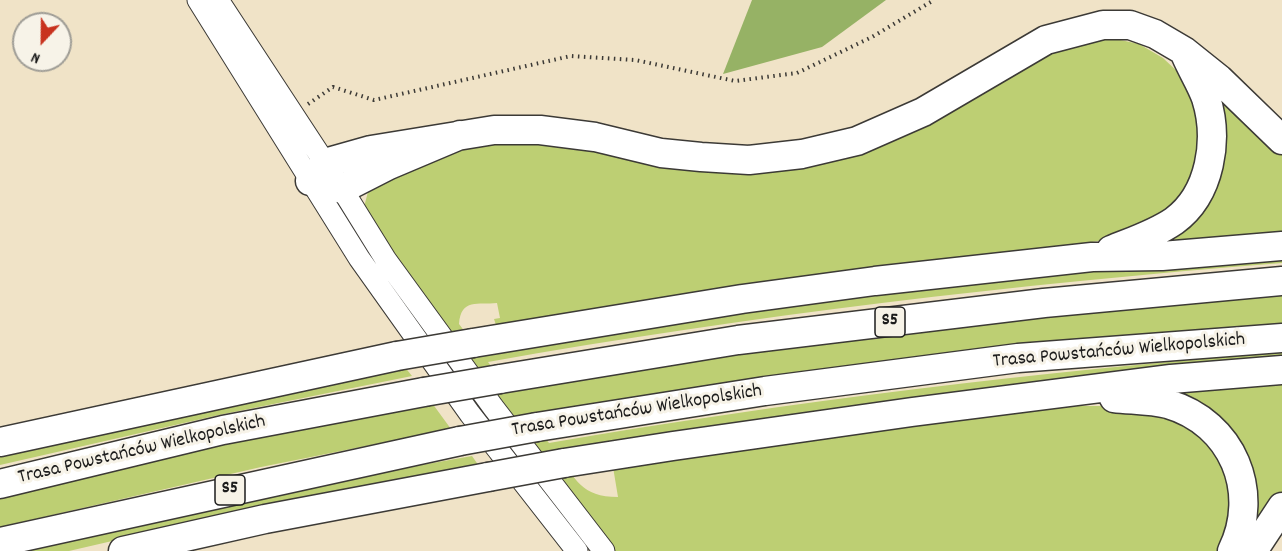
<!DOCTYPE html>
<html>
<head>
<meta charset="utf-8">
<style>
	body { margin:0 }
	#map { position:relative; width:1282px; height:551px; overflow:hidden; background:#f0e3c7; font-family:Dekko,sans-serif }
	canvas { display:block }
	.north { position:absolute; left:12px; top:12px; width:60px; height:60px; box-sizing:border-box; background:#f7f3e8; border:2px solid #9f9d96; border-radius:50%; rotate:202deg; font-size:16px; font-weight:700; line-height:24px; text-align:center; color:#1c1c1c }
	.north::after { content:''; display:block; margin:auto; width:21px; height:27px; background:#c8321e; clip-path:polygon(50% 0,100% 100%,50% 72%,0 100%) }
</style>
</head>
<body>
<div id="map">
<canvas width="1282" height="551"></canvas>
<div class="north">N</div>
</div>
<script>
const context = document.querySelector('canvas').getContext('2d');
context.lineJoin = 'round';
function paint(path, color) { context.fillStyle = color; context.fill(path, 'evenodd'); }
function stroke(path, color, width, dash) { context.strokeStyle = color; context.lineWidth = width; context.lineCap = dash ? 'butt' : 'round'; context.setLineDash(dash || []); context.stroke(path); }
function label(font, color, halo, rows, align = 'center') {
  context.font = font + ' Dekko,sans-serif'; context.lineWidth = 6; context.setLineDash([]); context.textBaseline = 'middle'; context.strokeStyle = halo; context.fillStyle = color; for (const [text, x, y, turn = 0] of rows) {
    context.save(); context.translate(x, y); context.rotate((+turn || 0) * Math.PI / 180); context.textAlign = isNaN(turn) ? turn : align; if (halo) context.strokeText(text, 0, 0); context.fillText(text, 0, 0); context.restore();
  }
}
paint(new Path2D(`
	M1091,39h25l23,5 24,14 17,16 17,27 2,68 -30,42 -61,28 -42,8 -430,55 -140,23 -2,-6 6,-1 -3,-15c-19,2 -36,-5 -38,21l22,29 417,-63 384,-38v11c-266,21 -531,52 -794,99l21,27 336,-52 437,-45v32l-179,15 -574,77 20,27c243,-42 487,-71 733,-91v12l-726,89c20,26 25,44 62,44l-5,-30 356,-49 109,-12h59l48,16 34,32 14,42 -12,55h-609l-164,-213 -84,-131 5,-19 74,-36 76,-12 234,31 291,-117z
	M1217,96l65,56v83l-118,10 20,-20z
	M404,366l8,10 -193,39 -219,50v-12z
	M1282,381v111l-27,39 -1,-21 -82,-120z
	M432,403l19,26 -190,38 -261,60v-33l295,-66z
	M472,456l7,10 -289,57 -121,28h-49l357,-78z`), '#bdcf73');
paint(new Path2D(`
	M752,0h134l-64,47 -99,27z`), '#96b265');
const secondary = new Path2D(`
	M198,0l161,258 111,156 107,137
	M218,0l124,189 44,71 107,147 111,144`);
const highway = new Path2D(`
	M460,135l-71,30 -47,24 -32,-8 15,-18 46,-13 123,-20h46l55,7 66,16 40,4 48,3 53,-6 55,-13 66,-29 123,-72 57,-15h27l25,9 29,17 35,28 63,61
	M1111,250c22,-9 44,-16 63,-29 37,-27 45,-82 32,-123 -5,-14 -14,-28 -20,-42
	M473,343l269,-44 133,-18 217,-24 70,-1 120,-10
	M500,379l238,-39 306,-37 238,-22
	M1114,398c17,2 37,2 54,6 65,19 93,88 64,147
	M537,427l228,-36 253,-33 264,-20
	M0,442l397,-86
	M564,463l109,-17 239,-34 259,-33 111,-9
	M0,484l223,-54 201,-38
	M0,542l460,-101
	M123,551l142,-32 223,-42
	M1253,551l29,-44`);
stroke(secondary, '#3c3a36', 23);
stroke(highway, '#3c3a36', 31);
stroke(new Path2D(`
	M308,104l25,-17 41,13 197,-44 64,4 100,21 62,-8 75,-36 62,-37`), '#3c3a36', 4, [1.5, 4.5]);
stroke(secondary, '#fff', 21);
stroke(highway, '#fff', 28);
const highwayBridge = new Path2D(`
	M397,356l76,-13
	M424,392l76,-13
	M460,441l77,-14
	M488,477l76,-14`);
stroke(highwayBridge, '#3c3a36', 31, []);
stroke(highwayBridge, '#fff', 28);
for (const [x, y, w] of [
	[890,322,30],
	[230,490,30]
]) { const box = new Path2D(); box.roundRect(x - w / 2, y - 15, w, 30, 4.5); context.fillStyle = '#f7f3e8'; context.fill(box); stroke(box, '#1c1c1c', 1.5); }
label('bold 18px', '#1c1c1c', null, [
	["S5",890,322],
	["S5",230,490]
]);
label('20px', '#1c1c1c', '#f7f3e8', [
	["Trasa Powstańców Wielkopolskich",1119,352,-5],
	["Trasa Powstańców Wielkopolskich",637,412,-9],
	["Trasa Powstańców Wielkopolskich",142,451,-13]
]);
</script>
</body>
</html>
